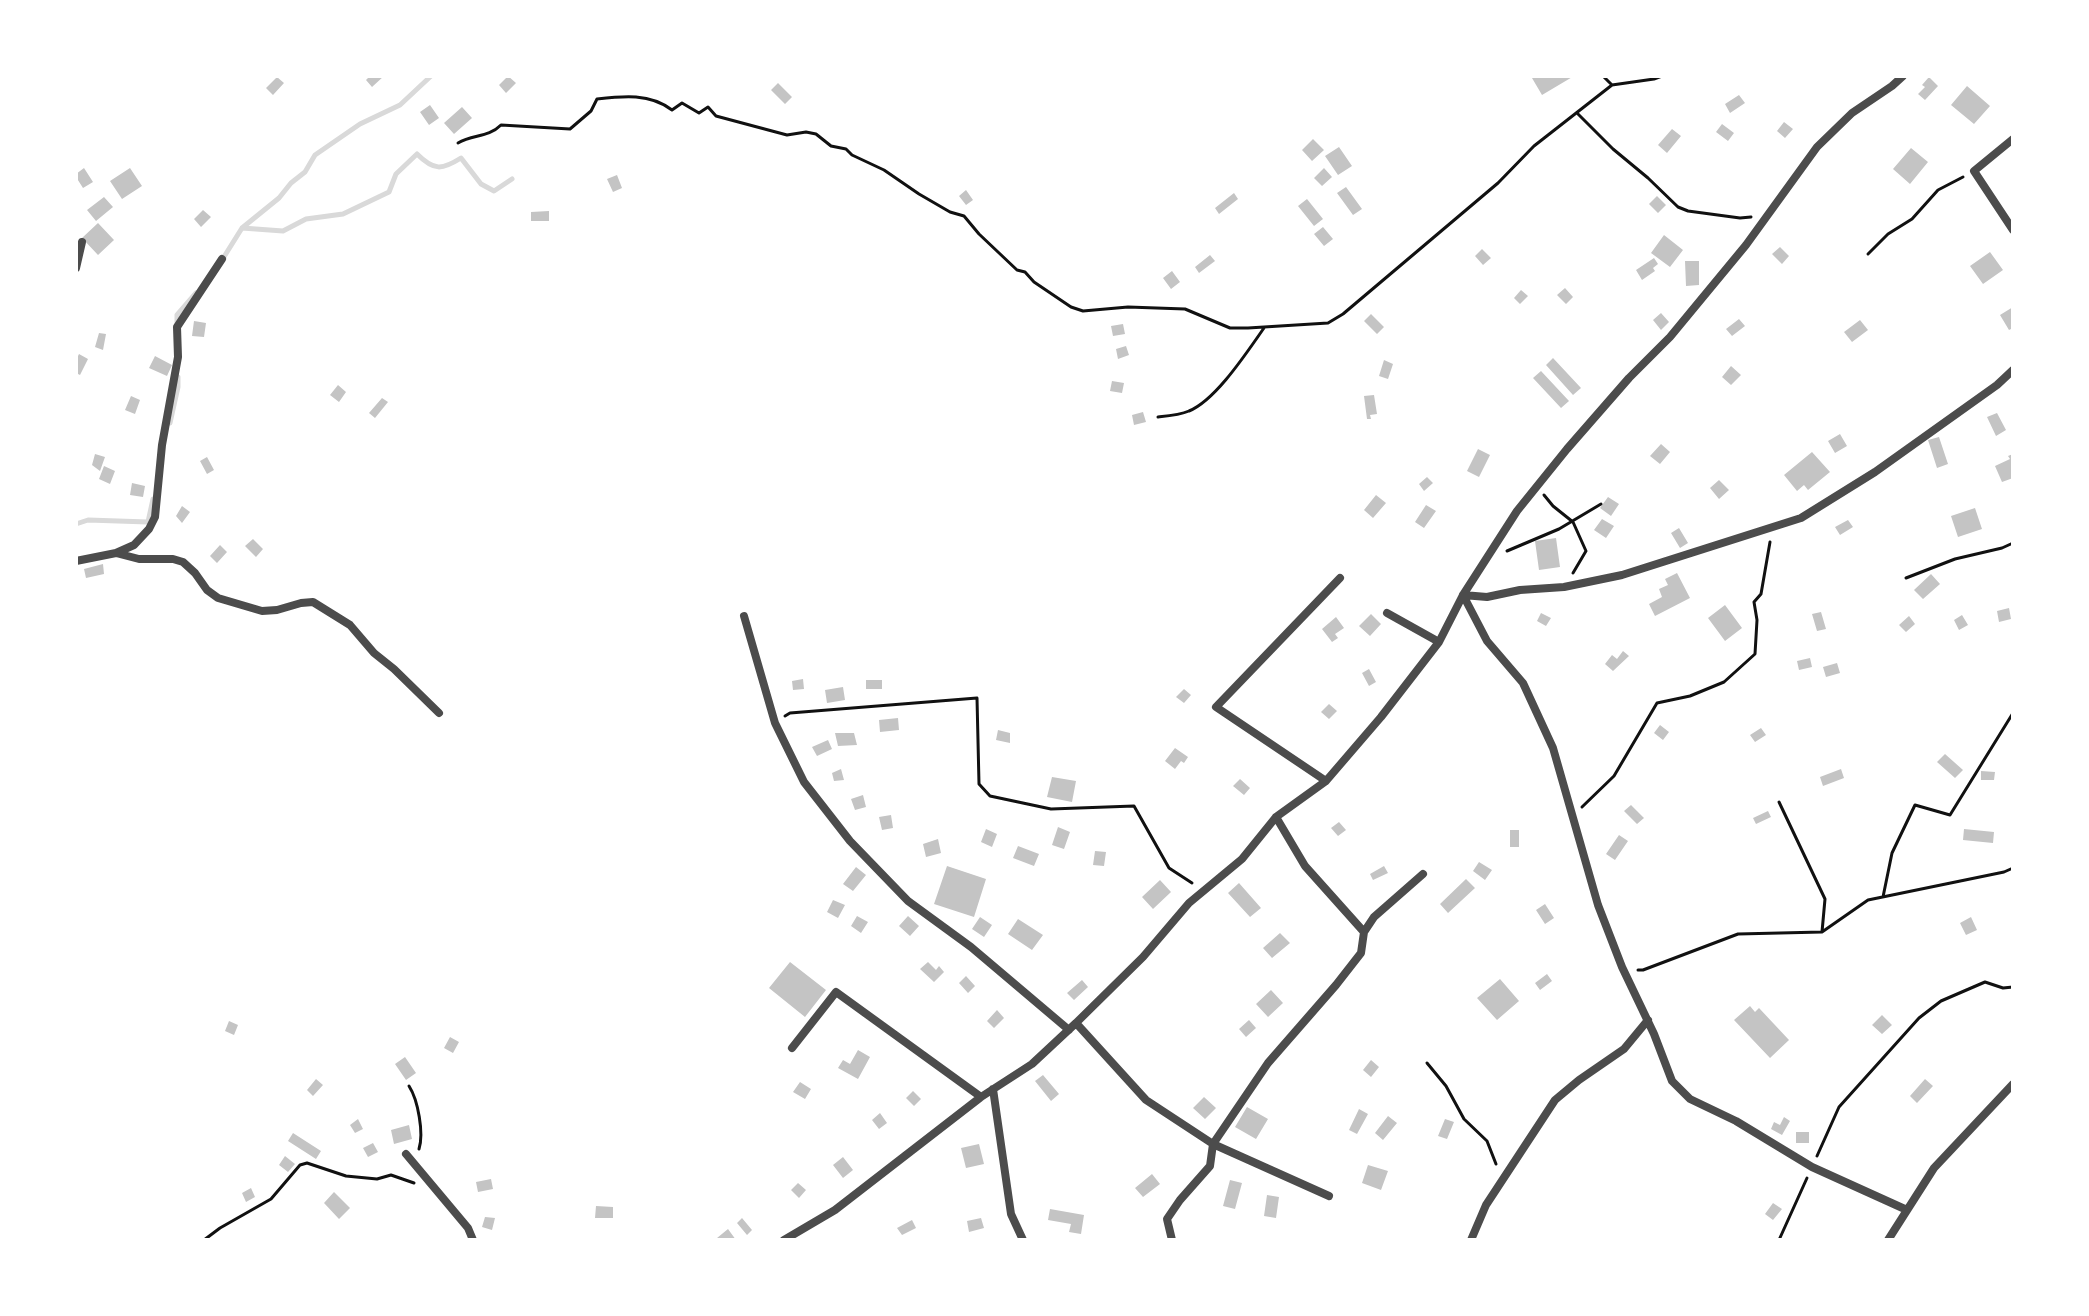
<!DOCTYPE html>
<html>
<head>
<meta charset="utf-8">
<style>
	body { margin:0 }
	#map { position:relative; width:2089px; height:1316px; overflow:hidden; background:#fff; font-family:"Fira Sans Condensed",sans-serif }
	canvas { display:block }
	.frame { position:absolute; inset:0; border:78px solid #fff; pointer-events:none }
</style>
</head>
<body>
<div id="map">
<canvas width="2089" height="1316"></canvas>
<div class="frame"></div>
</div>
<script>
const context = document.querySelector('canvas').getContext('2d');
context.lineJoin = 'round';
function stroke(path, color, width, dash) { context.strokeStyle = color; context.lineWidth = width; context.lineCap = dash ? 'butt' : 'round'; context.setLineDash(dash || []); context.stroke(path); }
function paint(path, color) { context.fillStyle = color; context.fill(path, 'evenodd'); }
stroke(new Path2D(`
	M242,228l41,3 23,-12 37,-5 46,-22 7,-18 21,-20c17,17 25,16 44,4l20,26 13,7 18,-12
	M222,260l20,-32 37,-30 12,-15 14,-11 10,-17 45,-31 40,-19 31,-29
	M177,323v-8l19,-22
	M170,423l8,-36v-10
	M76,524l12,-4 60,2 5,-23`), '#d9d9d9', 5);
paint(new Path2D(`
	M370,76h14l-12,11 -6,-7z
	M508,76l8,7 -10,10 -7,-8z
	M1535,76h39l-32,19 -10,-17z
	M277,77l7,6 -11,12 -7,-7z
	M1929,77l9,9 -13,14 -7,-6 7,-7 -3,-2z
	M778,83l14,14 -7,7 -14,-14z
	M1967,86l23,20 -16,18 -23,-19z
	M1739,95l6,8 -15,10 -5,-9z
	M430,105l9,13 -10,7 -9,-13z
	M462,107l10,11 -18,16 -10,-11z
	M1784,122l9,7 -8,9 -8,-7z
	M1722,124l12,9 -6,8 -12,-9z
	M1672,129l9,7 -14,17 -9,-8z
	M1313,139l11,11 -12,11 -10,-11z
	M1339,147l13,19 -14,9 -13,-19z
	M1911,148l17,14 -18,22 -17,-15z
	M84,168l9,14 -10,6 -7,-11v-3z
	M130,168l12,18 -20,13 -12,-18z
	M1324,168l8,9 -10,9 -8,-8z
	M617,175l5,13 -9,4 -6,-13z
	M1346,187l16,22 -9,6 -16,-22z
	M966,190l7,10 -7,5 -7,-9z
	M1234,193l4,6 -19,15 -4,-6z
	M1657,196l9,9 -8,8 -9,-9z
	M104,197l9,10 -17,14 -9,-11z
	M1307,199l16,20 -9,7 -16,-20z
	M203,210l8,7 -10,10 -7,-8z
	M549,211v10h-18v-9z
	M98,223l16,17 -16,15 -16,-17z
	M1323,227l10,12 -9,7 -10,-12z
	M1664,235l19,15 -13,17 -19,-14z
	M1780,247l9,9 -7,8 -10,-10z
	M1482,249l9,9 -8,7 -8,-9z
	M1990,252l13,18 -20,14 -13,-18z
	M1210,255l5,6 -16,12 -4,-6z
	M1654,258l4,6 -5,4 2,3 -13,9 -6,-10z
	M1685,261h14v24l-13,1z
	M1172,271l8,11 -9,7 -8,-11z
	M1565,288l8,9 -7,7 -9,-9z
	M1521,290l7,6 -8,8 -6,-6z
	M2013,307v21l-4,2 -9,-15z
	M1661,313l8,9 -8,8 -8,-10z
	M1371,314l13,13 -7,7 -13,-13z
	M1739,319l6,7 -13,10 -6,-7z
	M1860,320l8,10 -16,12 -8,-10z
	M194,321l12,2 -2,14 -12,-1z
	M1123,324l2,10 -12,2 -2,-10z
	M99,333l7,1 -3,16 -8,-3z
	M1126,346l3,9 -11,4 -2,-10z
	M79,354l9,5 -8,16 -4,-2v-13z
	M155,356l17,9 -5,11 -18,-8z
	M1553,358l28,30 -8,7 -27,-30z
	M1384,360l9,4 -5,15 -9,-3z
	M1731,366l10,9 -10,10 -9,-8z
	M1541,371l28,30 -8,7 -28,-30z
	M1112,381l12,2 -2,10 -12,-2z
	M338,385l8,7 -7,10 -9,-7z
	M1374,395l3,19 -7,1 1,4h-4l-3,-23z
	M131,396l9,4 -5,14 -10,-4z
	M382,398l6,4 -13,16 -6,-5z
	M1143,412l3,10 -12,3 -2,-10z
	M1997,413l9,17 -10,6 -9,-19z
	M1840,434l7,12 -12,7 -7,-12z
	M1939,437l9,27 -11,4 -9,-28z
	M1661,444l9,8 -10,12 -10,-8z
	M1478,449l12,6 -11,22 -12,-6z
	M1812,452l18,20 -22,18 -4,-5 -7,6 -13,-16z
	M95,454l10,3 -5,14 -8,-6z
	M2013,454v24l-11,4 -7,-16 15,-7 -2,-3z
	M207,457l7,13 -7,4 -7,-13z
	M104,466l11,5 -5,13 -11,-5z
	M1427,477l6,6 -9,8 -5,-7z
	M1719,480l10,10 -10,9 -9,-11z
	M132,483l13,3 -2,11 -13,-2z
	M1376,495l10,8 -13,15 -9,-8z
	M1608,497l11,7 -8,12 -11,-8z
	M1426,505l10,6 -12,17 -9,-6z
	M182,506l8,6 -8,11 -6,-7z
	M1975,508l7,21 -24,8 -7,-21z
	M1602,519l12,7 -8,12 -12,-8z
	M1848,520l5,7 -13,8 -5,-8z
	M1679,528l9,15 -8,5 -9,-15z
	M1556,538l4,29 -21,3 -4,-29z
	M253,539l10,10 -7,8 -11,-11z
	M220,545l7,7 -10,11 -7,-7z
	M103,564l1,10 -18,4 -2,-9z
	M1677,573l13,25 -35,18 -6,-12 13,-7 -3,-8 9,-4 -3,-6z
	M1931,574l9,10 -17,15 -9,-9z
	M1725,605l17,23 -17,13 -17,-23z
	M2009,608l2,11 -12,3 -2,-11z
	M1821,612l5,17 -9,2 -5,-17z
	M1541,613l10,5 -5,8 -9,-5z
	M1371,614l10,10 -11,12 -11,-10z
	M1962,615l6,10 -9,5 -5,-10z
	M1909,616l6,8 -9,8 -7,-7z
	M1336,617l8,11 -9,6 3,4 -6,4 -10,-13z
	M1623,651l6,5 -16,15 -8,-7 7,-9 5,4z
	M1810,658l2,9 -13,3 -2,-9z
	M1837,663l3,10 -14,4 -3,-10z
	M1369,669l7,13 -7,4 -7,-13z
	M803,679l1,10 -11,1 -1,-9z
	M866,680h16v9h-16z
	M843,687l2,13 -18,3 -2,-13z
	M1184,689l7,6 -7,8 -8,-6z
	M1329,704l8,7 -8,8 -8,-7z
	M898,718l1,12 -19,2 -1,-12z
	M1660,725l9,7 -6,8 -9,-7z
	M1761,728l5,7 -11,7 -5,-7z
	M998,730l12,3v10l-14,-3z
	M835,733h19l3,12 -19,1z
	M828,740l4,9 -15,7 -5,-9z
	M1175,748l13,9 -4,6 -3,-2 -6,8 -10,-8z
	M1945,754l18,16 -8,8 -18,-16z
	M841,769l3,11 -10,1 -2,-8z
	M1841,769l3,9 -21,8 -3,-9z
	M1981,771l14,1 -1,8h-13z
	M1052,777l24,4 -4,21 -25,-5z
	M1240,779l10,9 -6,7 -11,-9z
	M863,795l3,12 -11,3 -4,-11z
	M1631,805l13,13 -7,6 -13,-13z
	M1768,811l3,6 -15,7 -3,-6z
	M891,815l2,13 -11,2 -3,-13z
	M1339,822l7,8 -8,6 -7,-8z
	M1058,827l12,5 -6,17 -12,-4z
	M986,829l11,5 -5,13 -11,-5z
	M1964,829l30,3 -1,11 -30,-3z
	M1510,830h9v17h-9z
	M1619,835l9,6 -13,19 -9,-6z
	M938,839l3,14 -15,4 -3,-13z
	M1018,846l21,8 -5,12 -21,-8z
	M1095,851l11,1 -2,14 -11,-1z
	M1479,862l13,8 -7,10 -12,-9z
	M947,866l39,13 -12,38 -40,-13z
	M1384,866l4,7 -15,7 -3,-6z
	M856,867l10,8 -13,16 -10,-7z
	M1466,879l9,9 -27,25 -8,-9z
	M1160,880l11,12 -18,17 -11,-12z
	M1239,883l22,25 -11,9 -22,-24z
	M833,900l12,5 -7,13 -11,-6z
	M1545,904l9,14 -9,6 -9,-14z
	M857,916l11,6 -7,11 -10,-7z
	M908,916l11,10 -9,10 -11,-10z
	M980,917l12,8 -8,12 -12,-8z
	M1971,917l6,13 -11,5 -6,-12z
	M1018,919l25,16 -11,15 -24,-16z
	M1280,933l10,10 -18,15 -9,-10z
	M790,962l36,28 -21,27 -36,-29z
	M928,962l8,8 3,-4 5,6 -10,10 -14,-13z
	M1547,974l5,7 -12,9 -5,-7z
	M966,976l9,10 -7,7 -9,-10z
	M1500,979l19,22 -22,19 -20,-22z
	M1082,980l6,7 -14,13 -7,-7z
	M1271,990l12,13 -15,14 -12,-13z
	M1750,1006l5,6 4,-4 30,32 -19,18 -36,-38z
	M997,1010l7,8 -10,10 -7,-7z
	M1882,1015l10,10 -10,9 -10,-9z
	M1249,1020l7,8 -10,9 -7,-8z
	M229,1021l9,4 -4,10 -9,-4z
	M450,1037l9,5 -6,11 -9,-5z
	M858,1050l12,7 -12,22 -20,-11 5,-8 7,4z
	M405,1057l11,16 -10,7 -11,-16z
	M1371,1060l8,7 -8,10 -8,-7z
	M1043,1075l16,19 -8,7 -16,-20z
	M316,1079l7,6 -10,11 -6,-6z
	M1925,1079l8,7 -16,17 -7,-7z
	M800,1082l11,7 -6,10 -12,-7z
	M913,1091l8,8 -7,7 -8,-8z
	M1204,1097l12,11 -11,11 -12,-11z
	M1247,1107l21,12 -12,20 -21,-12z
	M1359,1109l9,5 -11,20 -8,-4z
	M880,1113l7,10 -8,6 -7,-9z
	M1388,1116l9,7 -14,17 -8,-7z
	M1784,1117l6,4 -8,14 -11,-6 3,-7 6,3z
	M358,1119l5,10 -8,4 -5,-8z
	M1445,1119l9,3 -7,17 -9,-3z
	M409,1125l3,14 -18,5 -3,-14z
	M1796,1132h13v11h-13z
	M293,1133l28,18 -5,8 -28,-18z
	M373,1143l5,9 -10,5 -5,-9z
	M979,1144l5,20 -18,4 -5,-20z
	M285,1156l10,8 -7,8 -9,-7z
	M843,1157l10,13 -10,8 -10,-13z
	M1368,1165l20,6 -7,19 -19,-7z
	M1152,1174l8,10 -17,13 -8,-9z
	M491,1179l2,10 -15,3 -2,-10z
	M1230,1180l12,3 -7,26 -12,-3z
	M798,1183l8,7 -7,8 -8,-8z
	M251,1188l4,9 -9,5 -4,-9z
	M334,1192l16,16 -11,11 -15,-16z
	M1267,1195l12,2 -3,21 -12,-2z
	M1773,1203l9,6 -9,11 -8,-6z
	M596,1206l17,1v11h-18z
	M1050,1209l34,6 -3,19 -12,-2 2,-8 -23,-4z
	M485,1217l10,1 -3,12 -10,-3z
	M742,1218l10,12 -5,5 -10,-12z
	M981,1218l3,10 -15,4 -2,-11z
	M912,1220l4,8 -14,7 -5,-7z
	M728,1229l8,11h-17l-2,-2z`), '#c4c4c4');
stroke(new Path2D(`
	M1603,76l9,9
	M1578,114l35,35 35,29 30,29 10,4 52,7 11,-1
	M458,143c15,-9 30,-5 43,-18l69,4 21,-18 6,-12c26,-3 53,-6 75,11l10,-7 17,10 9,-6 8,9 71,19 19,-3 10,2 15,12 15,3 6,6 32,15 35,24 31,18 14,4 15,18 38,36 8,2 9,10 37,25 12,4 45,-4 57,2 45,19h18l80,-5 15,-9 155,-131 36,-37 78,-61 42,-6 8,-3
	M1868,254l20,-20 24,-15 26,-29 25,-13
	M1158,417c10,-1 22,-2 31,-6 27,-11 58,-59 75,-83
	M1544,495l9,11 20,16 13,29 -13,22
	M1507,551l52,-22 42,-25
	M1906,578l49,-19 47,-11 11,-5
	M785,716l5,-3 187,-15 2,86 11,12 61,13 83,-3 35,62 23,15
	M1779,802l46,97 -3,33
	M1582,807l32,-31 43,-73 33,-7 34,-14 31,-28 2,-34 -3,-18 7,-8 9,-52
	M1883,897l9,-44 23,-48 35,10 63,-102
	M1638,970h5l95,-36 84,-2 46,-32 136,-28 9,-4
	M1427,1063l19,23 18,33 23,22 9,23
	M409,1086c9,14 15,47 10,63
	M1817,1156l22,-49 80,-89 22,-17 44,-19 18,6 10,-1
	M204,1240l16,-12 51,-29 29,-34 7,-2 39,13 31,3 14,-4 23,8
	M1779,1240l28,-62`), '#111', 3);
stroke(new Path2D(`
	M2013,139l-39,32 39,59
	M76,268l6,-26
	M116,553l23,6h34l10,3 12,11 12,17 11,8 44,13 15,-1 24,-7 12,-1 37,23 24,28 20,16 45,44
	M76,561l40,-8 18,-8 15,-16 6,-12 7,-72 16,-88 -1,-30 45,-68
	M1463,595l24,46 36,42 30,65 45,157 24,62 32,67 18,47 18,18 46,22 76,46 95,43
	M1463,595l24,2 33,-7 44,-3 58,-12 179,-57 74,-46 122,-87 16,-15
	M1387,613l52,29
	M744,616l31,107 29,59 46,59 58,60 63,46 98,83
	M1326,781l-110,-74 124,-129
	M1364,932l10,-15 49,-43
	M1076,1023l70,77 67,44 116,52
	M792,1048l44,-56 145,105
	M993,1089l18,125 12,26
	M406,1154l62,74 5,12
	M784,1240l51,-30 146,-113 51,-33 44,-41 67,-66 46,-54 53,-44 34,-42 50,-36 55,-64 58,-75 24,-47 54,-84 50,-62 62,-71 41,-41 76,-92 71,-98 35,-34 40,-27 11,-10
	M1172,1240l-5,-21 13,-19 30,-34 3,-22 55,-81 68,-78 25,-32 3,-21 -59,-66 -29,-49
	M1471,1240l15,-35 69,-105 24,-20 45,-31 24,-29
	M1888,1240l46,-72 79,-84`), '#4c4c4c', 8);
</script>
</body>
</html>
